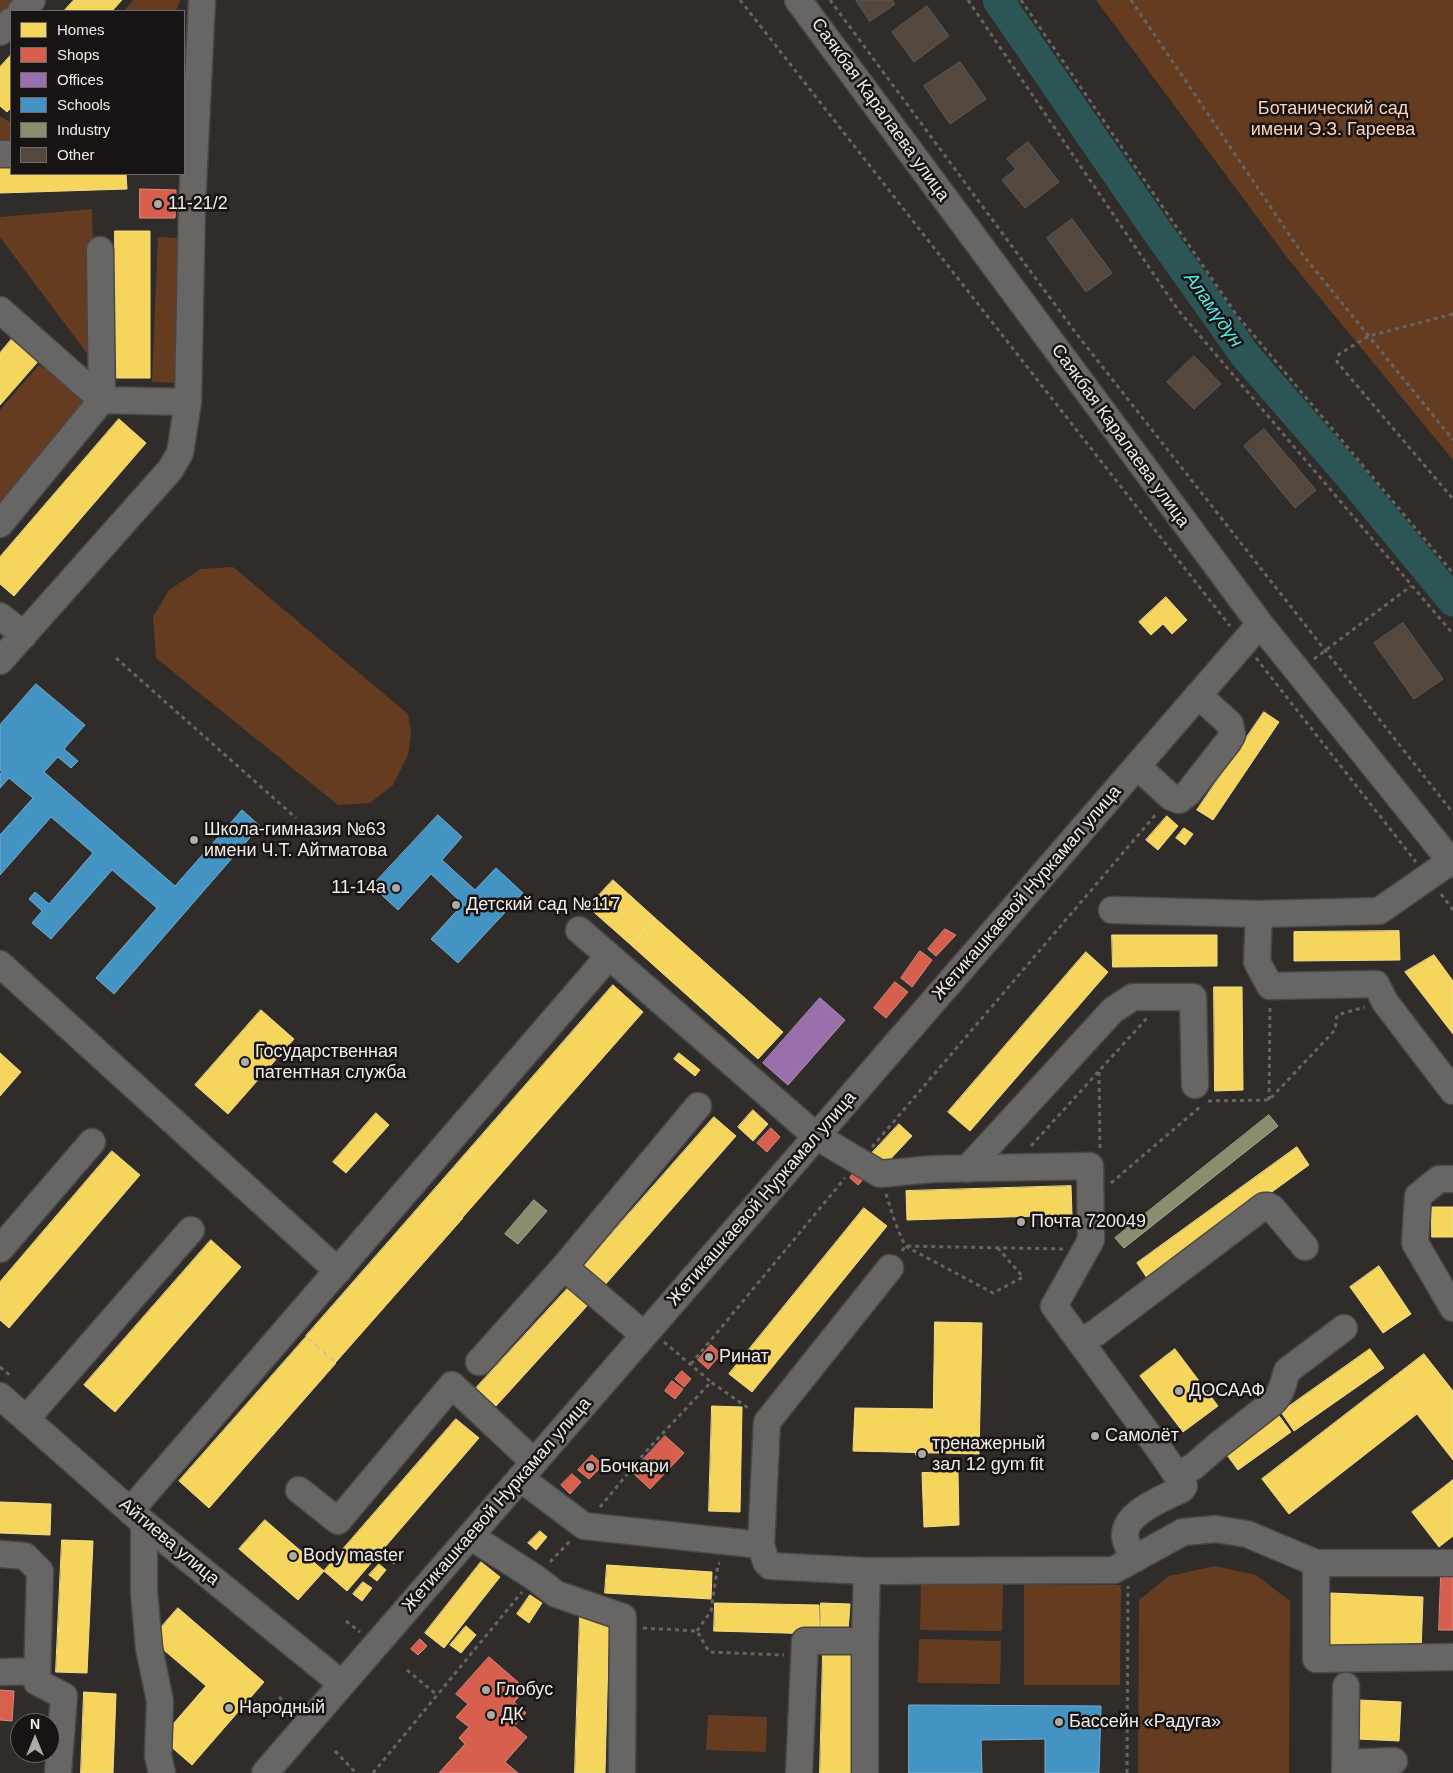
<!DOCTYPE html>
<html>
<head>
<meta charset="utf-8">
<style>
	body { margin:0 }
	#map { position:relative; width:1453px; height:1773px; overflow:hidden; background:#2f2c2a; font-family:Arial,sans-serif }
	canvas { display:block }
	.legend { position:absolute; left:10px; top:10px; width:175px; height:165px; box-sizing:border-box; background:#171413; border:1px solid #6e6a69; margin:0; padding:6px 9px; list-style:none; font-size:15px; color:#f0ecea }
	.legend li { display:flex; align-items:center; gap:10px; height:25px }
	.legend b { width:25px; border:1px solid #6e6a69 }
	.north { position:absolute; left:10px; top:1713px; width:50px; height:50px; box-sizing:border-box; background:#171413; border:1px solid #6e6a69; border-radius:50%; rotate:0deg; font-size:14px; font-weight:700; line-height:20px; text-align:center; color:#f0ecea }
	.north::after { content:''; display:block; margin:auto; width:18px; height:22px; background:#aca9a7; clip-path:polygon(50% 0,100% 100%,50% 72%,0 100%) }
</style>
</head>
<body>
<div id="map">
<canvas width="1453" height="1773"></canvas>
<ul class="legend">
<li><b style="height:14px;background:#f6d55c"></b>Homes</li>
<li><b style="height:14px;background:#d6604d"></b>Shops</li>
<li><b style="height:14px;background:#9970ab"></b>Offices</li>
<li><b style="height:14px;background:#4393c3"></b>Schools</li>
<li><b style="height:14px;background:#8c8c6e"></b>Industry</li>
<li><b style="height:14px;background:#53473e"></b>Other</li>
</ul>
<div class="north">N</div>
</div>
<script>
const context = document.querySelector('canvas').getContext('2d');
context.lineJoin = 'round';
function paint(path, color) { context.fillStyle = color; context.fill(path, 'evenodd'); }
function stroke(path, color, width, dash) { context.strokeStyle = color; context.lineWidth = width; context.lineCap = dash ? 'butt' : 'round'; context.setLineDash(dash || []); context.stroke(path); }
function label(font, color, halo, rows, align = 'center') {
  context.font = font + ' Arial,sans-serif'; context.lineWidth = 5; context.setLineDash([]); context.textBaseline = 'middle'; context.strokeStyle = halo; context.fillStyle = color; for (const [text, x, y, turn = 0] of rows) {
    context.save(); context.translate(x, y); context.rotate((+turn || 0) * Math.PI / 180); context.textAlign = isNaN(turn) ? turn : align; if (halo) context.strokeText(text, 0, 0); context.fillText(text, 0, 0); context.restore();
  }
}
paint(new Path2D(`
	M0,0h38l-38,44z
	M133,0h47l-4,11h-52z
	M1096,0h357v460l-164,-200z
	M0,116l11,7v22l-11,1z
	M92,209l3,155 -95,-127v-20z
	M158,237l30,2 -6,144 -30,-1z
	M39,365l54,35 -93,106v-96z
	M233,567l175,147 3,19 -3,22 -15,30 -23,18 -32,2 -182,-147 -3,-41 16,-27 32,-21z
	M1215,1566l41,9 34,26 -1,172h-151l1,-173 30,-24z
	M921,1585h82l-1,46 -82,-1z
	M1024,1585h97l-1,100h-96z
	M919,1639l82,2 -1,43 -82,-1z
	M708,1715l59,2 -1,35 -60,-2z`), '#663c21');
const homes = new Path2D(`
	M74,0h48l-10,11h-48z
	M11,55v53l-4,4 -7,-6v-39z
	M0,163h11v11h115l1,15 -127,4z
	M115,231h35v147h-35z
	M16,334l26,23 -42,48v-52z
	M119,419l27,24 -132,153 -14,-12v-27z
	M1166,597l21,23 -15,14 -9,-10 -12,11 -12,-13z
	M1264,712l15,10 -66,98 -16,-10z
	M1167,816l11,10 -20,24 -12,-10z
	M1184,828l9,6 -8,11 -9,-7z
	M613,880l42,38 -24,27 -43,-38z
	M655,918l128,114 -25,27 -127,-114z
	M1399,931l1,29 -106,1v-29z
	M1112,935h105v31l-104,1z
	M1086,952l22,20 -138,159 -22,-19z
	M1434,955l19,26v53l-48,-62z
	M613,985l30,27 -180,205 -30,-26z
	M1214,987h28l1,103 -28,1z
	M261,1010l33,29 -66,75 -33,-29z
	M0,1053l21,19 -21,24z
	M679,1053l21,17 -5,6 -21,-17z
	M753,1110l15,14 -15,17 -15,-14z
	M376,1113l13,12 -43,48 -13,-11z
	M714,1117l22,19 -132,150 -22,-19z
	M899,1124l13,12 -28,30 -13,-12z
	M1297,1147l12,18 -160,116 -12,-18z
	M112,1151l28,24 -131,153 -9,-8v-38z
	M1071,1186l1,29 -165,5 -1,-29z
	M433,1191l30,27 -127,144 -30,-26z
	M1432,1207h21v30h-21z
	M864,1208l23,18 -135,166 -23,-18z
	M211,1240l30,27 -126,145 -31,-27z
	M1379,1266l32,48 -28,19 -33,-46z
	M568,1288l19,18 -91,100 -20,-18z
	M935,1322l47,1 -3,131 -126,-3 2,-43 78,1z
	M306,1337l30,26 -127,145 -30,-27z
	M1175,1349l43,57 -35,26 -43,-56z
	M1370,1349l14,19 -90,63 -13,-19z
	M1424,1354l29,37v69l-36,-46 -128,100 -27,-35z
	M712,1406l30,1 -2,105 -31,-1z
	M1277,1413l14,19 -53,38 -14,-19z
	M456,1419l23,19 -132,153 -23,-20z
	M916,1452l12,1 -1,3 -11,-1z
	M958,1472l1,53 -35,2 -2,-54z
	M1453,1480v56l-14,11 -27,-35z
	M0,1502l51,2 -1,31 -50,-2z
	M265,1520l59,51 -26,29 -59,-51z
	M540,1531l7,6 -11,13 -8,-7z
	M62,1540l31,1 -6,132 -31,-1z
	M394,1551l7,5 -7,8 -7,-5z
	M481,1562l19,15 -56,71 -19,-15z
	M379,1564l7,6 -9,11 -8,-6z
	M607,1565l105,7 -1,27 -106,-6z
	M363,1582l9,6 -10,13 -9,-7z
	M1331,1593l92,4 -2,55 -93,-4z
	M530,1595l12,8 -13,20 -12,-9z
	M715,1603l104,2v29l-105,-3z
	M821,1603l29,1 -2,28 -28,-1z
	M178,1608l86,74 -72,83 -31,-27 45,-52 -55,-47z
	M580,1614l29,1 -4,158h-30z
	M466,1626l10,9 -15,18 -11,-8z
	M823,1654l32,1 -3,118h-32z
	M84,1692l32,2 -3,79h-32z
	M1359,1700l42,2 -2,39 -42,-2z`);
paint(homes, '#f6d55c');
stroke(homes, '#f4dc87', 1);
const shops = new Path2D(`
	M140,189l36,1 -1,28h-35z
	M945,929l11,6 -20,21 -8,-7z
	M920,951l12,9 -20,27 -11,-9z
	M895,982l13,10 -22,26 -12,-10z
	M771,1128l9,9 -13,15 -10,-9z
	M857,1168l9,8 -8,9 -8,-7z
	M711,1345l10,9 -13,15 -10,-9z
	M682,1371l9,8 -7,8 -9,-8z
	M672,1381l11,8 -8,10 -10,-8z
	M665,1436l19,17 -34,36 -18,-17z
	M592,1455l11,10 -14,14 -11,-9z
	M572,1474l9,8 -11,12 -9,-9z
	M1441,1577h12v53h-14z
	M420,1639l7,7 -9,9 -7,-6z
	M489,1657l37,32 -12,13 12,11 -12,13 13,11 -22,25 13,11h-79l26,-29 -6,-6 10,-11 -13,-10 12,-13 -12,-10z
	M0,1690l14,1 -2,30 -12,-1z`);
paint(shops, '#d6604d');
stroke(shops, '#de8a7c', 1);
const offices = new Path2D(`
	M820,998l25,22 -57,65 -25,-22z`);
paint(offices, '#9970ab');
stroke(offices, '#b395be', 1);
const schools = new Path2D(`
	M36,684l49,41 -21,24 14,12 -7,7 -13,-11 -14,15 131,114 67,-76 18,16 -146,168 -18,-16 61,-70 -45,-38 -61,69 -19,-16 10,-12 -13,-12 6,-7 14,12 44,-51 -42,-36 -51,58v-40l33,-37 -24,-20 -9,10v-14l2,-3 -2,-1v-45z
	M438,815l24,22 -20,23 33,30 21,-22 27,25 -65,70 -27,-24 32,-35 -32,-30 -33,36 -26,-24z
	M909,1705l192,1 -2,67h-54v-34l-64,1 1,33h-73z`);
paint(schools, '#4393c3');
stroke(schools, '#77aecf', 1);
const industry = new Path2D(`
	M1269,1115l9,11 -154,122 -9,-10z
	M534,1200l13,11 -29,33 -13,-10z`);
paint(industry, '#8c8c6e');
stroke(industry, '#aaa993', 1);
stroke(new Path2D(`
	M998,0l154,224 93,131 104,120 104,126`), '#2c5555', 31);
const building = new Path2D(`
	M856,0h36l3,4 -25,17z
	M927,6l22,30 -35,26 -22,-30z
	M960,62l26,37 -36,25 -26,-38z
	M1028,142l31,40 -34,26 -23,-28 14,-11 -9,-10z
	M1072,219l40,54 -26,19 -39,-54z
	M1194,356l27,28 -27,25 -27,-27z
	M1264,429l52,61 -21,18 -51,-62z
	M1403,623l40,56 -29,20 -40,-56z`);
paint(building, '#53473e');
stroke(building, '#5e5b5a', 1);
const minor = new Path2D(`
	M798,0l462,624 193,240
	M21,11l11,-11
	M0,32l11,-11
	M0,154h11
	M0,310l102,90 86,2 4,-197 10,-205
	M0,524l102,-124 -2,-150
	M0,616l24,19
	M0,661l170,-191 10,-17 8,-51
	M1137,766l34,31 8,3 9,-7 40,-51 4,-7 -2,-11 -32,-29
	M1112,910l147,4 120,-3 72,-50
	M1259,914l-2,48 13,24 106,-2 9,18 68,89
	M579,930l30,26
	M0,964l338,307
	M967,1169l146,-159 20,-13h60l2,88
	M1453,1179h-14l-21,17 -3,47 38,65
	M0,1249l92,-107
	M564,1267l134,-161
	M1080,1342l17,-10 167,-126h4l4,2 33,39
	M479,1362l85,-95 80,68
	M0,1396l144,127 198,161
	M26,1419l165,-189
	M1176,1474l17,-7 24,-21 55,-43c10,-10 11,-19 15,-32l57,-43
	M520,1478l64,48 177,19 5,17 4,4 97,5 247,-1 69,-38 33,-3 31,5 69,29h137
	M299,1490l39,31 114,-136 82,77
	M130,1511l479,-555 207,180 64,38 53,-5 157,-3 1,74 -37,66 105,143 25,37 -2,3c-18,9 -59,24 -57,48 1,8 6,15 10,22
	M144,1523v69l5,56 11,53 -2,55 4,17
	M470,1536l64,41 22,17 67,23 -1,156
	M761,1545l6,-123 123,-154
	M0,1554l25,2 15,15 -3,111 27,14 -6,77
	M1316,1563v96l137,-2
	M865,1641v132
	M0,1672l37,-1
	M1345,1763l49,-2
	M265,1773l995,-1149
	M799,1773l6,-132h60l2,-70
	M1345,1773l1,-87`);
stroke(minor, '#494746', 29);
stroke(new Path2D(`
	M740,0l490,626
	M830,0l249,337 374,476
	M968,0l210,310 275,324
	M1021,0l215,314 217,259
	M1131,0l172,255 150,185
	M1453,314l-84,22 -30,18 -2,8 116,137
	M116,658l180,160
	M1256,658l160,204
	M1314,659l97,-73
	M1441,894l12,16
	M1099,1072l1,76
	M1269,1100l1,-93
	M1208,1101l61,-1 66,-70 2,-15 28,-8
	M1031,1146l116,-128
	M872,1147l285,-334
	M1111,1183l90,-77
	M886,1194l9,28 10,24 88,47 30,-16 -26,-30
	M902,1251l3,-5 158,3
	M664,1342l47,40
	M691,1364l154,-186
	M0,1367l12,10
	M600,1507l49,-59 62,-66 40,28
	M550,1562l20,-21
	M346,1621l14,11
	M643,1628l54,3 12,21 75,3
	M697,1631l14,-20 7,-47 2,-1
	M407,1670l30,25
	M279,1697l13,12
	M335,1751l21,22
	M373,1773l149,-181
	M1127,1773l1,-187`), '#666564', 3, [4, 4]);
stroke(minor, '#676665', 26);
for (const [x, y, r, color] of [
	[158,204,5,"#aca9a7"],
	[194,840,5,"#aca9a7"],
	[396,888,5,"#aca9a7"],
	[456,905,5,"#aca9a7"],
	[245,1062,5,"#aca9a7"],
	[1021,1222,5,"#aca9a7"],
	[709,1357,5,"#aca9a7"],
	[1179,1391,5,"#aca9a7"],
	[1095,1436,5,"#aca9a7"],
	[922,1454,5,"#aca9a7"],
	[590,1467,5,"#aca9a7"],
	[293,1556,5,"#aca9a7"],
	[486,1690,5,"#aca9a7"],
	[229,1708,5,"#aca9a7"],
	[491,1715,5,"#aca9a7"],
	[1059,1722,5,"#aca9a7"]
]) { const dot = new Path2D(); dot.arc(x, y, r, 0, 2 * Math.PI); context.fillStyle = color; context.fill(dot); stroke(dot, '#171413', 2); }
label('18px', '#ffd1b7', '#171413', [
	["Ботанический сад",1333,109],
	["имени Э.З. Гареева",1333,130]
]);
label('18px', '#f0ecea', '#171413', [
	["Саякбая Каралаева улица",880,110,54],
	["Саякбая Каралаева улица",1120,436,54],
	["Жетикашкаевой Нуркамал улица",1027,893,-49],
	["Жетикашкаевой Нуркамал улица",762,1199,-49],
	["Жетикашкаевой Нуркамал улица",497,1505,-49],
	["Айтиева улица",169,1542,40]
]);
label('18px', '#f0ecea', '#171413', [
	["11-21/2",168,204],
	["Школа-гимназия №63",204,830],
	["имени Ч.Т. Айтматова",204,851],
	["11-14а",386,888,"right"],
	["Детский сад №117",466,905],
	["Государственная",255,1052],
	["патентная служба",255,1073],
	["Почта 720049",1031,1222],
	["Ринат",719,1357],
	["ДОСААФ",1189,1391],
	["Самолёт",1105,1436],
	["тренажерный",932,1444],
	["зал 12 gym fit",932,1465],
	["Бочкари",600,1467],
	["Body master",303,1556],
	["Глобус",496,1690],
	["Народный",239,1708],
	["ДК",501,1715],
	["Бассейн «Радуга»",1069,1722]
], 'left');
label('italic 19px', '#56ebeb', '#171413', [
	["Аламүдүн",1213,310,55]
]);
</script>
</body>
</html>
